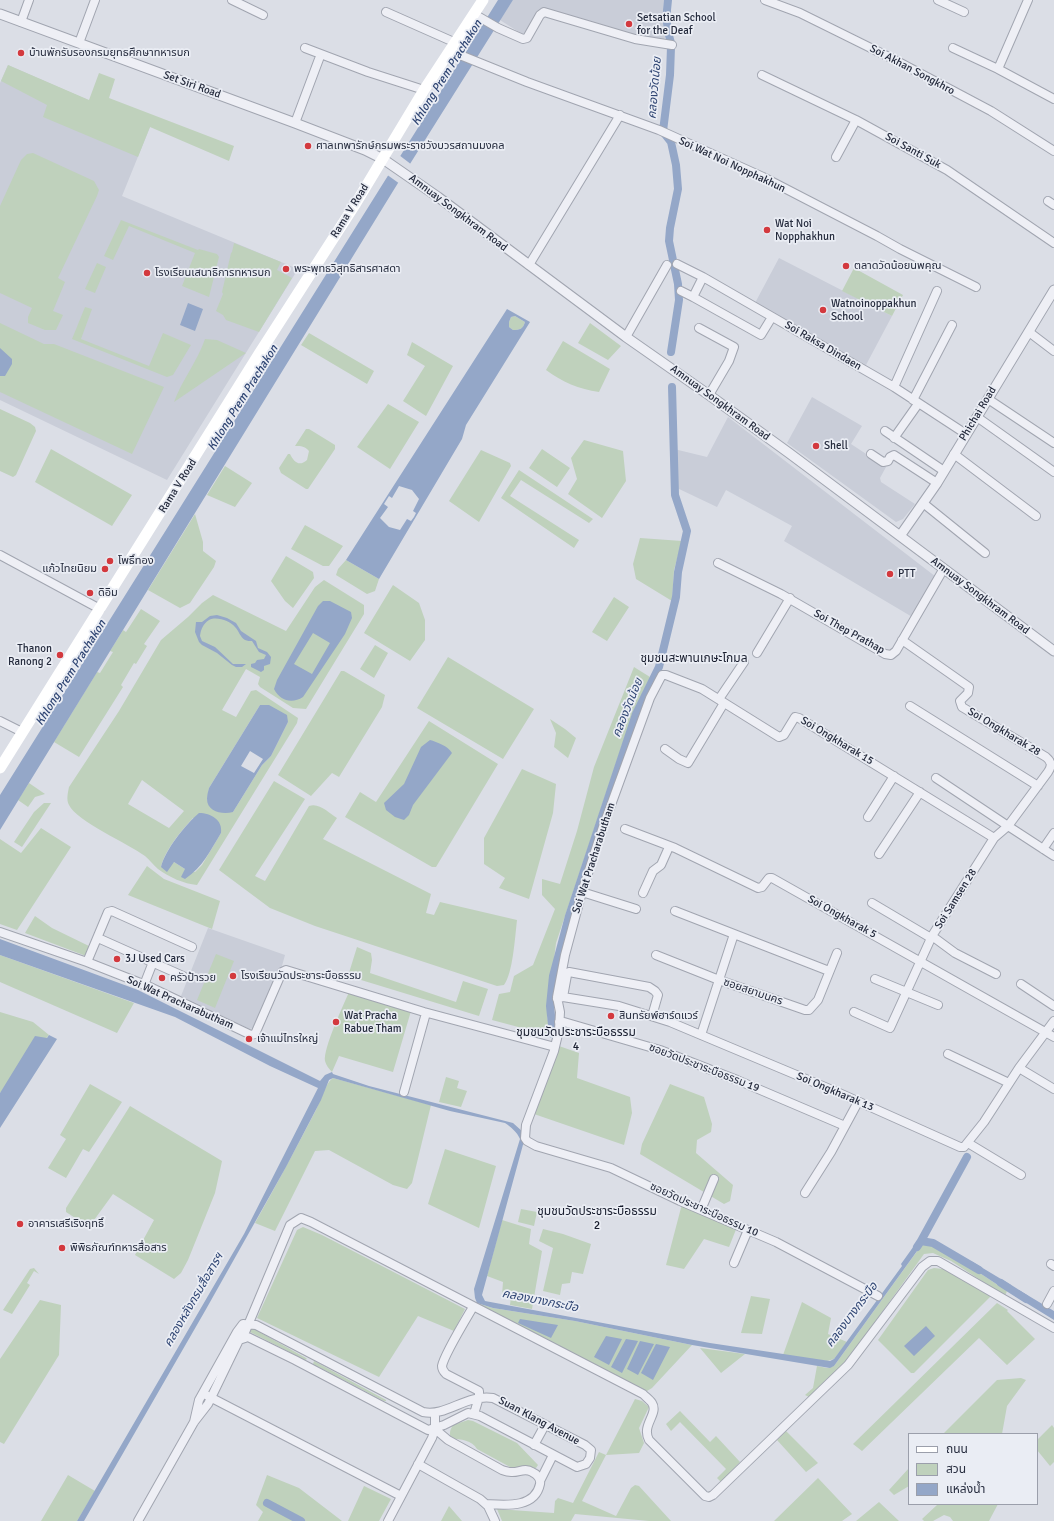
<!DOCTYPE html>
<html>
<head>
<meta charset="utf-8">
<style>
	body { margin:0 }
	#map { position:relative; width:1054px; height:1521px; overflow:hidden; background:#dbdee6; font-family:Signika,"Noto Sans Thai",sans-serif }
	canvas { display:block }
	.legend { position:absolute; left:908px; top:1433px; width:130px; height:72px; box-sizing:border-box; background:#eaedf4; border:1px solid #9b9fab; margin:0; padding:5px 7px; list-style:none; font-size:12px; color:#252b3d }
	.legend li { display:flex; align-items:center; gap:8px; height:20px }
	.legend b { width:20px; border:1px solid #9b9fab }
</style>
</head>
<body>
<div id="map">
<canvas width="1054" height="1521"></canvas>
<ul class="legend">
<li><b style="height:5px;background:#fff"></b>ถนน</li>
<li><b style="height:11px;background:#bfd1bc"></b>สวน</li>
<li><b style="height:11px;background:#94a7c8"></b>แหล่งน้ำ</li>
</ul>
</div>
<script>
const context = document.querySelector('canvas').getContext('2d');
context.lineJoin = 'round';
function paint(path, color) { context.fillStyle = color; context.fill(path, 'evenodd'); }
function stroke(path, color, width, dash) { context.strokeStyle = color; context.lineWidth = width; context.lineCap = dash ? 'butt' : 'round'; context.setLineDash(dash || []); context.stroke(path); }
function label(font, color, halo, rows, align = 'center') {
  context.font = font + ' Signika,"Noto Sans Thai",sans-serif'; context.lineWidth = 3.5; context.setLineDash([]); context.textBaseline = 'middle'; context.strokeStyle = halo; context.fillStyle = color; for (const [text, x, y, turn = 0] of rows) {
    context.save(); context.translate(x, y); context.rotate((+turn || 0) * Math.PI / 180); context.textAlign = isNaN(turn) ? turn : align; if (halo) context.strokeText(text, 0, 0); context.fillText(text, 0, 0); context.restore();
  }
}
paint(new Path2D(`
	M513,0h151l-1,12v15l3,8 -3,7 -48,-12 -71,-21 -19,27 -25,-16z
	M8,65l142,62 -28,69 176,73 -131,211 -167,-80v-317z
	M779,258l113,58 -26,49 -111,-62z
	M812,397l50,29 -11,18 35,23 -6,11 1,4 34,22 -12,15 -7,3 -109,-79z
	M728,417l212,163 -26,38 -130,-77 8,-15 -66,-36 -9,17 -40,-19 -3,-39 33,8z
	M208,928l77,27 -3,11 -27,62 -6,1 -68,-33z`), '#c9cdd8');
paint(new Path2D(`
	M8,65l81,35 10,-27 16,6 -6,19 125,48 -5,15 -79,-34 -12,30 -95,-40 4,-12 -46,-24z
	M33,153l61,28 5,9 -2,6 -39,82 7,4 -12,29 10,4 -7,15h-11l-17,-7v-6l4,-9 -32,-15v-87l21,-46 6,-6z
	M121,220l77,30 1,-1 18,5 2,3 -10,40 -27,-11 13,-33 -66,-27 -16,34 -9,-4z
	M234,243l47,19 -4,8 15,8 -33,54 -33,-12 -3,-5 -7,-4 7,-17 -1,-2 9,-39 1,-1z
	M97,263l9,4 -11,26 -10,-4z
	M854,268l49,27 -11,21 -50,-25z
	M85,307l7,2 -11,30 68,27 14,-33 28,12 -18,30 -6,2 -95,-38z
	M515,316l10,6c-2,7 -5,8 -12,8l-4,-3v-5l2,-5z
	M0,323l44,21h10l110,43 -32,67 -132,-62z
	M590,323l31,23 -13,14 -30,-17z
	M309,333l65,38 -7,13 -66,-39z
	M205,339l12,1 29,13 -72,49c8,-22 23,-40 31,-63z
	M563,341l47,28 -11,23c-20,-3 -37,-10 -53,-22z
	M412,342l41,24 -27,50 -23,-15 22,-35 -18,-11z
	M388,404l31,18 -29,47 -33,-22z
	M0,409l30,14 5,4 1,4 -20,44 -3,2 -13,-6z
	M306,429h3l26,16v4l-27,40h-2l-25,-16 -2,-5 9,-14h2c4,8 9,13 17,6l2,-9c-5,-5 -7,-5 -14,-5z
	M584,440l39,11 3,30 -24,37 -34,-24 9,-15 -6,-21z
	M51,449l81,46 -20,31 -77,-44z
	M542,449l28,19 -13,19 -28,-19z
	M481,450l29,13 1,3 -32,56 -30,-21z
	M225,466l27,17 -17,24 -28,-12z
	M519,470l74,49 -4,4 -68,-43 -11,16 69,44 -5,8 -73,-50z
	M195,514l8,28v9l13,10 -2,6 -24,36 -10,5 -32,-18z
	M305,525l38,21 -14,20h-6l-32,-17z
	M640,538l42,3 -8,29 -2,31 -36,-22 -3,-15z
	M286,556l27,16 1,6 -21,30 -8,-7 -14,-20z
	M346,560l33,19 -4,12 -8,3 -31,-19 2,-6z
	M324,580l40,25v9l-58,95 -13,-1 -33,-21 -2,-3 2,-7 -14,-8 -24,41 14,7 15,-26 5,-1 42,28 -1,5 -100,162c-13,-1 -28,-8 -39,-16 -5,-4 -8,-9 -13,-13 -16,-12 -69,-35 -76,-51 -3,-5 -1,-13 0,-18l50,-76 42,-71 27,-23 14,-14 11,-8 73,36 29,-44zM260,705l28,17 -17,34 -9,9 -29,47 -26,-12 2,-12zM142,780l42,31 -15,17 -41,-24zM193,818l28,15 -19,32 -7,7 -10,-3 -11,-7 -13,5c4,-17 20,-36 32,-49z
	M393,585l26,18 6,17v20l-15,21 -46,-28z
	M614,597l15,10 -22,34 -15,-9z
	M141,609l19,12 -16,23 3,2 -11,18 -2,-1 -13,22 2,2 -44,70 -25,-15 43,-70 3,1 13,-21 -3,-1 13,-21 3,2z
	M375,645l13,8 -14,25 -14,-9z
	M448,657l86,52 -31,50 -86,-51z
	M634,667l16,10 -17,35 -77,231 -9,74 5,19 -60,-16 7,-26 11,-2 4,-16 19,-11 22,-56 -13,-14v-16l18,5 17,-53 17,-64z
	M341,671h3l41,24 -3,12 -43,70 -7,-4 -21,23 -33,-21z
	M550,719l15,10 11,9 -8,20 -14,-11 2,-14z
	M429,721l69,43 -62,103h-4l-87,-50 15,-25 16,10z
	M522,769l34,15 -3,29 -24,86 -30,-11 6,-10 -21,-14v-26z
	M274,781l31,18 -50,77 10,5 44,-75c10,-4 20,7 28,12l-14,21 108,55 -5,19 8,2 6,-13 77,18c-2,17 -4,53 -13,65l-7,1 -182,-60 -45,-18 -51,-38z
	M29,783l16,11 -10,3 -7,10 -10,-7z
	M44,803h7l-29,44 -8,-5 20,-30z
	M41,828l30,19 -54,83 -17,-6v-85l21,14z
	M147,866l17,13 56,22 -8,28 -84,-34z
	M35,916l17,12 39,19 -5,9 -61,-23z
	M357,947l14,6 1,7 -2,13 86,29 7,-21 25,8 -9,27 -131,-40z
	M216,954l18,7 -19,47 -18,-8z
	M0,955l134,48 -17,30 -117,-51z
	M349,992l62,19 -18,61 -54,-16 -7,16c-3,-3 -6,-7 -7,-11 -2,-12 18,-55 24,-69z
	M0,1012l33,10 16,13 -49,58z
	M559,1046l20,7 -2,25 53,19 2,16 -8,32 -90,-31z
	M446,1077l13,4 -2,7 10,3 -6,16 -22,-5z
	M333,1078l98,27 -19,78 -5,6 -14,-4 -64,-35 -14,1 -40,80 -20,-8c21,-37 41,-75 61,-113 4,-8 10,-28 17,-32z
	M90,1084l32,18 -33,50 -6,-3 -17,29 -18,-10 18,-29 -6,-4z
	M670,1084l34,13 8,27 -1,8 -14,8 -1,13 37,32 -3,16 -6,3 -84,-50 2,-10z
	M130,1106l92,55 -7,32 -27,67 -7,13 -7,6 -39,-24 19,-35 -41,-26 -24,33 -23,-15v-4z
	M445,1149l51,17 -17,62 -51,-24z
	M682,1204l55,23 -8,20 -25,-8 -20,30 -18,-4z
	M521,1209l16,3 -3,14 -16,-4z
	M502,1220l29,9 -2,15 13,7 -10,58 -22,-4 1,-8 -9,-2 1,-13 -16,-6z
	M303,1227l19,8 143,74 -11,22 -36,-15 -39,61 -122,-59 40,-88z
	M543,1229l20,5 28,10 -8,30 -11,-2 -2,11 -8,1 -2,11 -17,-4 10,-43 -14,-7z
	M923,1243l9,1 37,22 38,25 -2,5 -54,-35 -18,-8 -9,1 -75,104 -40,39 -4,-2 8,-7 4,-22 10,2 7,-2z
	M34,1268l5,6 -5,-3 -7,12 3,2 -18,29 -9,-4 27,-41z
	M934,1268l9,1 49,26 -78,78h-3l-33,-33 50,-70z
	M751,1296l19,3 -8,35 -21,-1z
	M40,1300l21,5 -2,50 -55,89 -4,-2v-83z
	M802,1302l29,16 -3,16 19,8 -13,17 -7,2 -44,-6z
	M477,1303l16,5 82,13 117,24 -40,43 -5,3 -161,-80z
	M997,1303l11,7 -1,1 28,28 -28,26 -28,-27 -117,113 -9,-7z
	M250,1329h4l52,29 1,1 -2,1 -55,-28z
	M700,1348l45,6 -24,19z
	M314,1361l72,39v1h-2l-71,-37z
	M1021,1378l5,2 -19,26 -5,28h-59l54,-54z
	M635,1399l7,2 7,6 -10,21 5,15 -5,10 -33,2 -24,46 34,15 15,-28 4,-3 4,1 32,35h-22l-74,-7 -4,7h-69l-5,-12 57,4 1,-12 3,-3 15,5 26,-51 7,3z
	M680,1411l30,31 6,-6 24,26 -19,20 -4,-4 9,-9 -46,-47 -9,9 -5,-7z
	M468,1420l5,1 44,22 21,22 -2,3 -14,-2 -7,3 -5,-2 -33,-18c-5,-9 -16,-10 -26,-10 -2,-6 -1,-9 2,-14z
	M1052,1425l2,3v34l-4,4 -13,-16v-10z
	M786,1431l32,32 -12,9 -29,-32z
	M909,1468v18l-15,9 -5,-5z
	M68,1475l27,16 -18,30h-36z
	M267,1475l32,13 43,33h-84l5,-9 -7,-7z
	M818,1478l34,36 -10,7h-68z
	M364,1486l27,13 -12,22h-31z
	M879,1502l20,19h-43z
	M936,1504h62l-9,17h-36l-3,-4 -6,-2 -11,6h-9l-2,-2 15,-14z
	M449,1506l13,15h-21z`), '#bfd1bc');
paint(new Path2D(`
	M498,0h15l-115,183 -398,647v-35z
	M188,303l15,6 -8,22 -15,-6z
	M507,309l23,13 -64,103 -4,14 -83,140 -33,-19zM515,316l10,6c-2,7 -5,8 -12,8l-4,-3v-5l2,-5zM399,486l13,4 7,9 -6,12 3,2 -2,4 -3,4 -4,-2 -7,11 -11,-3 -9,-9 8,-11 -4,-3 5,-8 3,2z
	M0,348l12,11v5l-7,12h-5z
	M323,601h7l21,11 1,6 -7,16 -42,63c-11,7 -23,4 -29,-8l3,-9 41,-74zM313,633l17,10 -18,31 -18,-10z
	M217,615l10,3 9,5 5,8 15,10 2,7 9,4 4,5 -1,7 -6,2v4l-3,2 -10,-5v-3l4,-1 2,-3 7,-1 2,-4 -7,-3 -7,-11c-2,0 -5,0 -7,-1 -5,-3 -6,-9 -10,-13 -5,-6 -18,-11 -26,-7 -6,4 -8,9 -9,16l2,5 13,6 18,17h13l-4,3h-6l-4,-2 -15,-12 -15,-8 -3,-3 -4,-10 1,-10h6l8,-6z
	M260,705h9l18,10 1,7 -17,34 -9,9 -29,47c-10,3 -26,0 -26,-13 0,-4 1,-7 2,-11zM250,751l13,8 -9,14 -13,-7z
	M430,740c7,2 18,6 22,13l-39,52 -4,10 -5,5 -9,-3 -9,-7 -2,-7 20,-19 17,-37z
	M199,813c12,0 24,7 22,20 -11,18 -18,34 -36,46l-4,-2 4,-8 -11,-7 -7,10 -6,-5c4,-17 25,-43 38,-54z
	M0,939l138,51 182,91 5,-6 7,-3 1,2 36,12 144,37 10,9 1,9 -42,154 3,6 225,42 120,18 4,-2 68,-93 -1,-2 20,-28 4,4 -91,126 -4,2 -138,-23 -117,-24 -82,-13 -16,-5 -2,-5 -1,-9 46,-150c-3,-7 -9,-12 -15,-16l-55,-12 -117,-33 -4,2 -8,20 -35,67 -81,144 -121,210h-7l167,-287 74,-146 -48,-22 -95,-49 -175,-62z
	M49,1035l8,4 -57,89v-35l35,-57 12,2z
	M971,1261l40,24 -4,6 -38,-25z
	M1019,1290l35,21v9l-39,-24z
	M520,1319l38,6 -7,13 -33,-15z
	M926,1326l9,10 -21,20 -10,-10z
	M606,1336l16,3 -13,26 -15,-8z
	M626,1339l12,2 -16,32 -11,-6z
	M640,1341l14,3 -16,31 -11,-6z
	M656,1344l14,3 -17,33 -12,-7z`), '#94a7c8');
paint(new Path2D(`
	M399,155l13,10 -12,19 -14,-10z`), '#dbdee6');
stroke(new Path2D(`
	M668,0c-2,16 -2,28 3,43
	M663,131l7,-56 1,-28
	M664,133l7,9 5,23 2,24 -8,39 -1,13 9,43 1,16 -8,52
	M553,1034l-3,-28 3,-30 16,-60 67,-202 23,-47 17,-70 2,-25 9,-41 -12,-36 -3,-108
	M921,1241l46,-84
	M917,1247l4,-6 12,2 46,27
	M1001,1283l25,16
	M267,1503l34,18`), '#94a7c8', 8);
const minor = new Path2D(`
	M232,0l31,15
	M765,0l35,13 93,46 98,52 63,40
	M938,0l26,12
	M386,12l70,31
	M474,14l24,14 25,11 4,-1 13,-23 4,-3 91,27 37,6
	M21,22l8,-22
	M79,43l16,-43
	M305,48l63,24 56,18
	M953,48l45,21 56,30
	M451,50l9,5 67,27 132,48 104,47 114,59 23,13 76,38
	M998,69l30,-69
	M762,75l94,45 91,50 107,73
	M295,123l24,-64
	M836,157l20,-37
	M1048,201l6,4
	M677,264l26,13 191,110 72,47
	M529,265l91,-150
	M681,291l12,6 10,-20
	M693,297l68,38 11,-18
	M699,328l35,19 -5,14 -20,34
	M1029,332l25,19
	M626,337l41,-72
	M894,387l43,-96
	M988,399l66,44
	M913,400l39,-75
	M977,417l77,55
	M885,431l59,40
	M894,438l24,-34
	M871,454l12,8 5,-1 2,-4 4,-2 43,28
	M954,454l82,62
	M923,503l62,50
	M0,555l100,54
	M718,563l63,31 104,60 6,1 5,-4 47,-81
	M902,640l67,47 -1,6 -8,8 2,6 84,50c6,5 6,9 2,15l-40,54 -72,-48
	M757,653l33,-55
	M719,699l25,-37
	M910,706l128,80
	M0,721l22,11
	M665,749l14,10 9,4 36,-60
	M868,817l26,-41
	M625,829l50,19 83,40 4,-1 7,-9h3l282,159
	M1043,849l11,-16
	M879,854l41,-62
	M582,892l54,17
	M643,893l10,-22 8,-6 8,-18
	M872,903l59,35
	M675,911l154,60
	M0,932l87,30 61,24 103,49 4,-1 27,-62 4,-2 138,42 131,35
	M932,936l23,17 41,21
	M98,938l85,38
	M656,955l63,25 86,30h4l9,-10 19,-47
	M87,962l21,-50 4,-1 80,36
	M875,979l63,26
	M1021,984l33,22
	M144,985l9,-23
	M563,997l4,-22 2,-3 80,15 6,4 3,4 -6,21
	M557,999l6,-2 56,9 51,16 167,70 123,55h4l20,-25 35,-54 35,-47
	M854,1012l36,16 42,-92 62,-98 14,-12 46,30
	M559,1022h5l96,28 77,30 108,46
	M701,1035l33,-101
	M948,1054l61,29
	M1019,1068l35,21
	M404,1092l22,-79
	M968,1143l53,32
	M805,1193l26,-41 27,-50
	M701,1210l13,-31
	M734,1263l14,-33
	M1051,1264l3,2
	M878,1296l-102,-54 -96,-41 -69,-33 -75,-22 -9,-5 -2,-3 1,-13 28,-74 5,-21 1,-18 -3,-15 8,-42 17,-63 21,-65 47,-129 12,-23h4l36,14 77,48 5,-2 11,-18 4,1 195,120
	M1047,1304l7,-13
	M473,1307c-7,12 -29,48 -31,59 0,3 2,6 4,8l33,17v6l-5,17
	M243,1337l47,-112 11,-7 10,4 332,172c3,3 7,6 9,9 7,11 -11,22 -3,37l56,56 4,1 4,-2 135,-130 74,-98 8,-6h8l116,67
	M206,1395l195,101
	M435,1429l13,11 54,30c3,1 6,2 9,2 7,1 14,-5 21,0 5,2 9,7 8,12 -5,25 -36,21 -54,20
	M534,1445l11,-20
	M418,1464l62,35 8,7 7,15
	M540,1481l13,-26
	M138,1521l56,-99 14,-18 31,-64 9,-3 47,23 133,70 16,-5 24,-12 12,3 97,51 9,-3 4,-6 1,-8 -6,-5 -92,-47c-28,-4 -46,19 -70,14l-167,-87 -13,-1 -6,8 -38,68 -5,22
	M388,1521l44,-83 3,-9v-15`);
const tertiary = new Path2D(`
	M0,14l295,109 70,27 18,9 55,38 188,140 83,58 80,58 265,198
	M900,536l37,-53 117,-193`);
stroke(minor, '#a1a5b0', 10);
stroke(tertiary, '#a1a5b0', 11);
stroke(minor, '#eeeff5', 8);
stroke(tertiary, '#eeeff5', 9);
stroke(new Path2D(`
	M0,768l259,-414 97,-151 68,-113 59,-90`), '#fff', 11);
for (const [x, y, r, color] of [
	[629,24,4,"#d3393e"],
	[21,53,4,"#d3393e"],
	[308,146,4,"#d3393e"],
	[767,230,4,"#d3393e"],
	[846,266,4,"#d3393e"],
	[286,269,4,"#d3393e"],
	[147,273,4,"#d3393e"],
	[823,310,4,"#d3393e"],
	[816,446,4,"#d3393e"],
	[110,561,4,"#d3393e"],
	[105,569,4,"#d3393e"],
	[890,574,4,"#d3393e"],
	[90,593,4,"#d3393e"],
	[60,655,4,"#d3393e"],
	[117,959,4,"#d3393e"],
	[233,976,4,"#d3393e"],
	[162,978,4,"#d3393e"],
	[611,1016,4,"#d3393e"],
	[336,1022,4,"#d3393e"],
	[249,1039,4,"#d3393e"],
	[20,1224,4,"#d3393e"],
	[62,1248,4,"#d3393e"]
]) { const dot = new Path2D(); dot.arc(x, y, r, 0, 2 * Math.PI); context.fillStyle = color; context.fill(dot); stroke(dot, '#eaedf4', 1.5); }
label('11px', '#252b3d', '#eaedf4', [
	["Setsatian School",637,18],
	["for the Deaf",637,31],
	["บ้านพักรับรองกรมยุทธศึกษาทหารบก",29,53],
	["ศาลเทพารักษ์กรมพระราชวังบวรสถานมงคล",316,146],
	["Wat Noi",775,224],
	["Nopphakhun",775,237],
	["ตลาดวัดน้อยนพคุณ",854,266],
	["พระพุทธวิสุทธิสารศาสดา",294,269],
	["โรงเรียนเสนาธิการทหารบก",155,273],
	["Watnoinoppakhun",831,304],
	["School",831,317],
	["Shell",824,446],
	["โพธิ์ทอง",118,561],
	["แก้วไทยนิยม",97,569,"right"],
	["PTT",898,574],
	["ดิอิม",98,593],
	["Thanon",52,649,"right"],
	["Ranong 2",52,662,"right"],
	["3J Used Cars",125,959],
	["โรงเรียนวัดประชาระบือธรรม",241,976],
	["ครัวป้ารวย",170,978],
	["Wat Pracha",344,1016],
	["Rabue Tham",344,1029],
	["สินทรัยพ์ฮาร์ดแวร์",619,1016],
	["เจ้าแม่ไทรใหญ่",257,1039],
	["อาคารเสรีเริงฤทธิ์",28,1224],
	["พิพิธภัณฑ์ทหารสื่อสาร",70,1248]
], 'left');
label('11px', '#252b3d', '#eaedf4', [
	["Soi Akhan Songkhro",912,70,28],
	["Set Siri Road",192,85,20],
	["Soi Santi Suk",913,151,29],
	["Soi Wat Noi Nopphakhun",732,165,25],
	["Rama V Road",350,211,-58],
	["Amnuay Songkhram Road",458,213,37],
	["Soi Raksa Dindaen",823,346,30],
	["Amnuay Songkhram Road",720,403,36],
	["Phichai Road",978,414,-59],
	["Rama V Road",178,486,-58],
	["Amnuay Songkhram Road",980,596,37],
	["Soi Thep Prathap",849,632,29],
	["Soi Ongkharak 28",1004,732,31],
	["Soi Ongkharak 15",837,741,31],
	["Soi Wat Pracharabutham",594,858,-72],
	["Soi Samsen 28",956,899,-58],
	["Soi Ongkharak 5",842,917,29],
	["ซอยสยามนคร",753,992,19],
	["Soi Wat Pracharabutham",180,1003,24],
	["ซอยวัดประชาระบือธรรม 19",704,1068,21],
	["Soi Ongkharak 13",835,1092,23],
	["ซอยวัดประชาระบือธรรม 10",704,1210,24],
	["Suan Klang Avenue",539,1421,28]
]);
label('italic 12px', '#2e4472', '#eaedf4', [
	["Khlong Prem Prachakon",447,73,-58],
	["คลองวัดน้อย",655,88,-85],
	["Khlong Prem Prachakon",243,398,-58],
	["Khlong Prem Prachakon",71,673,-58],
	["คลองวัดน้อย",628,708,-68],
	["คลองหลังกรมสื่อสารฯ",194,1300,-60],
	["คลองบางกระบือ",540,1301,11],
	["คลองบางกระบือ",852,1315,-53]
]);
label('12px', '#171c2d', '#eaedf4', [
	["ชุมชนสะพานเกษะโกมล",694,659],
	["ชุมชนวัดประชาระบือธรรม",576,1033],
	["4",576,1047],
	["ชุมชนวัดประชาระบือธรรม",597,1212],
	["2",597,1226]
]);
</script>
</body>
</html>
